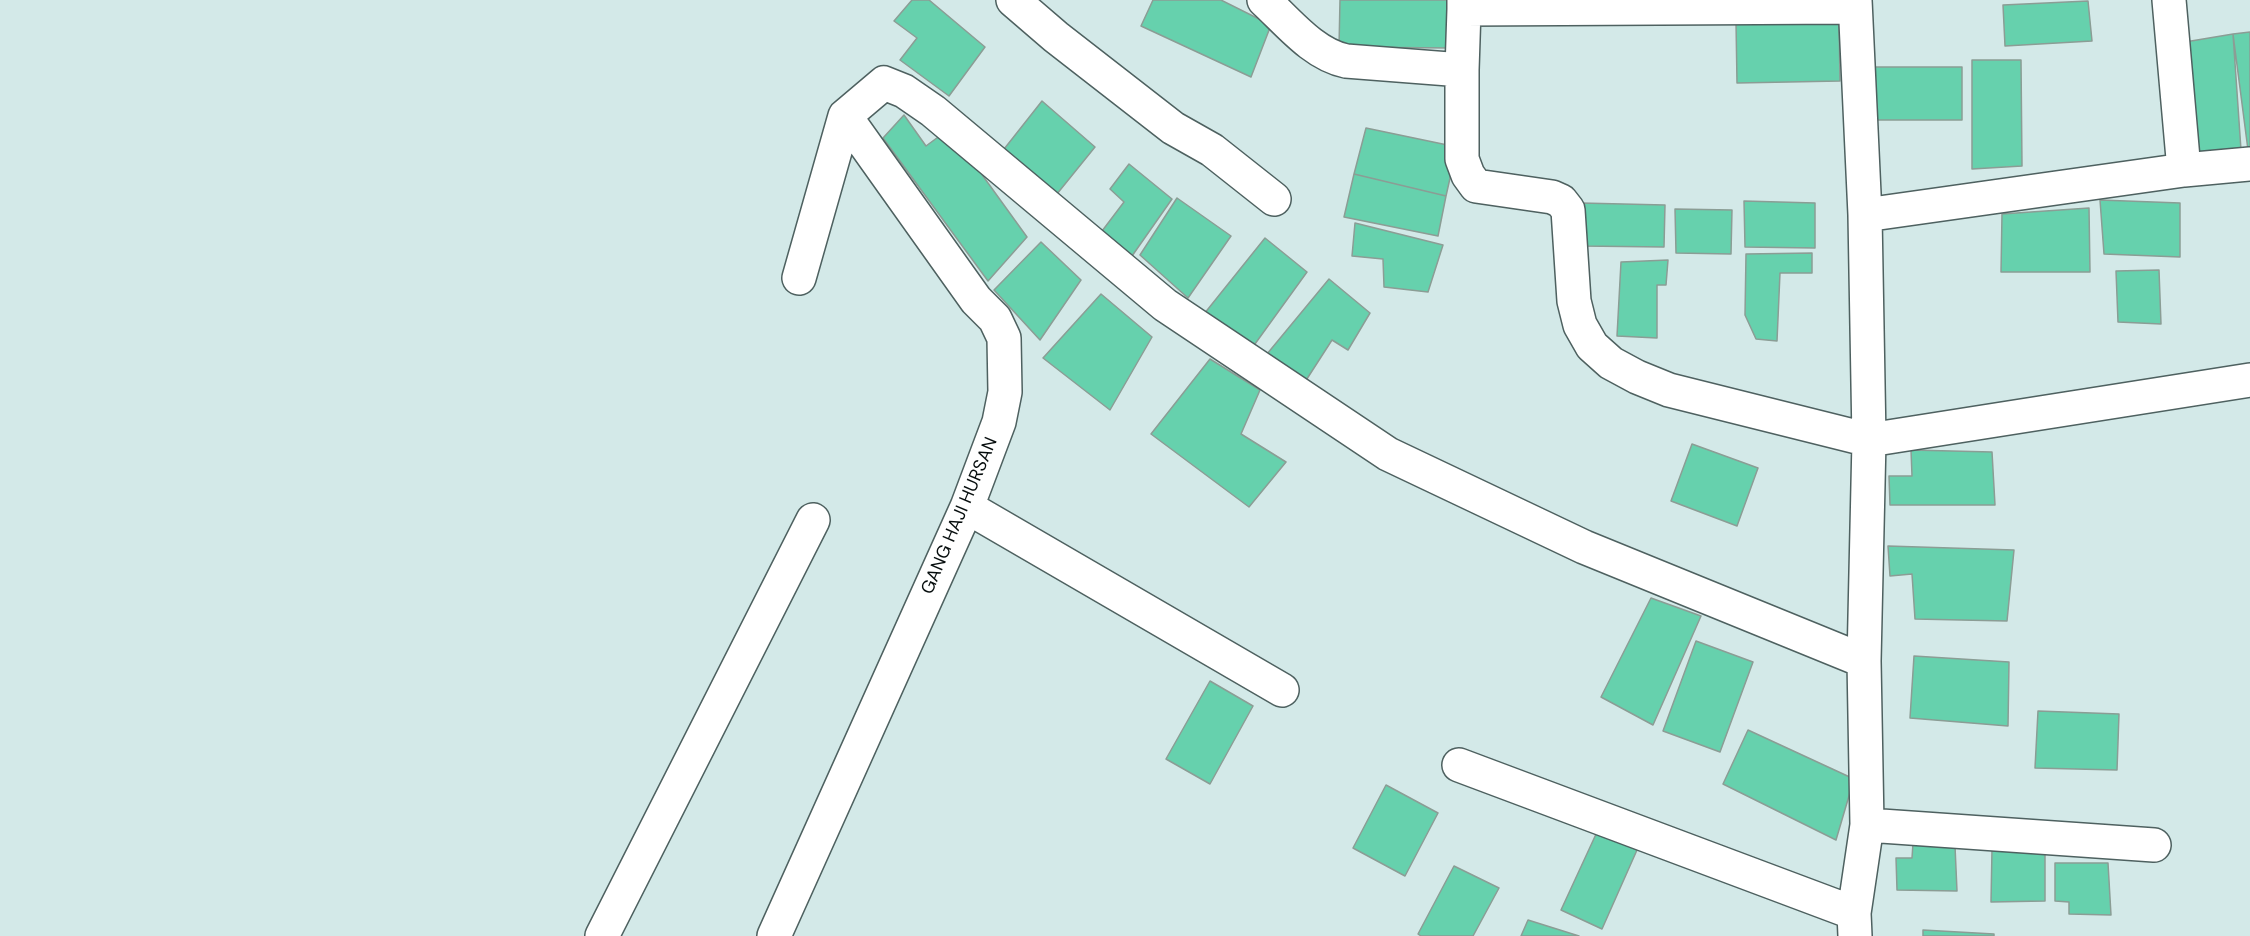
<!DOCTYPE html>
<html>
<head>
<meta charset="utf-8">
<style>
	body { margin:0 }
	canvas { display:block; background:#d3e9e8 }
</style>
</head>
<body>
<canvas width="2250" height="936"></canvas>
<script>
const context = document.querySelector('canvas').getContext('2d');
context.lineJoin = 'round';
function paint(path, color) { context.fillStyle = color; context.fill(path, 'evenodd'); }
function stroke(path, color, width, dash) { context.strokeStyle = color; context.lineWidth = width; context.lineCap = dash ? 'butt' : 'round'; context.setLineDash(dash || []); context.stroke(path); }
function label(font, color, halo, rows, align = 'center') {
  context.font = font + ' "DM Sans",sans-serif'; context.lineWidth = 5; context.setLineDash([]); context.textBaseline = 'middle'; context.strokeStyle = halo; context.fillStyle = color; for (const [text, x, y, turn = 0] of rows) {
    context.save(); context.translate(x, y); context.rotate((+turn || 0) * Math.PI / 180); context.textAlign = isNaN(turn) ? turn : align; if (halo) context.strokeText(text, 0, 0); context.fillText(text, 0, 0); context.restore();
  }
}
const building = new Path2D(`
	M912,0h17l56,47 -36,49 -49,-36 17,-22 -23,-17z
	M1153,0h68l50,25 -20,52 -110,-51z
	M1340,0h110l-1,48 -110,-1z
	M2088,1l4,40 -87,5 -2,-41z
	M1839,19l1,62 -103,2 -1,-61z
	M2250,32v118h-2l-15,-116z
	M2233,34l8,116 -49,5 -7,-113z
	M1972,60h49l1,106 -50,3z
	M1866,67h96v53h-94z
	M1042,101l53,46 -47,58 -51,-47z
	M904,115l22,31 23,-17 78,108 -39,44 -105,-143z
	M1366,128l91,19 -11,49 -92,-22z
	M1129,164l43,35 -47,67 -26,-31 25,-33 -14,-13z
	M1354,174l92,22 -8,40 -94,-19z
	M1177,198l54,38 -43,62 -48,-43z
	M2100,200l80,3v54l-76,-3z
	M1744,201l71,2v45l-70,-1z
	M1581,203l84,2 -1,42 -83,-1z
	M2089,208l1,64h-89l1,-58z
	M1675,209l57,1 -1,44 -55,-1z
	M1355,223l88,22 -15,47 -44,-5 -1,-28 -31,-3z
	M1265,238l42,34 -60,83 -47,-36z
	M1041,242l40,38 -41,60 -46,-50z
	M1812,253v20h-32l-3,68 -21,-2 -11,-24 1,-61z
	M1668,260l-2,25h-9v53l-40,-2 4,-74z
	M2159,270l2,54 -43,-2 -2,-51z
	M1329,279l41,34 -22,37 -16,-10 -29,45 -36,-31z
	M1101,294l51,43 -42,73 -67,-52z
	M1210,359l50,31 -19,44 45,28 -37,45 -98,-73z
	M1692,444l66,24 -21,58 -66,-25z
	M1911,450l81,2 3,53h-105l-1,-29h23z
	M1888,546l126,4 -7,71 -92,-2 -3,-45 -22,2z
	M1651,598l50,18 -48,109 -52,-28z
	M1696,641l57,21 -33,90 -57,-21z
	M1914,656l95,6 -1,64 -98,-8z
	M1210,681l43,25 -43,78 -44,-25z
	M2038,711l81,3 -2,56 -82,-2z
	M1748,730l106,49 -18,61 -113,-56z
	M1386,785l52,28 -33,63 -52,-28z
	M1597,832l40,18 -35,79 -41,-19z
	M1913,843l42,3 2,45 -60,-1 -1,-32h16z
	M1992,849l53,3v49l-54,1z
	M2055,863h53l3,52 -42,-1v-12l-14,-1z
	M1454,866l45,22 -26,48h-52l-3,-2z
	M1528,920l51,16h-58z
	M1923,930l71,4v2h-71z`);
paint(building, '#66d1ad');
stroke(building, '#8b9d95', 1.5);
const street = new Path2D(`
	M1013,0l43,37 117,91 39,22 62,49
	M1264,0c24,22 49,54 82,61l116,9
	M1464,0v9l391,-2
	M2169,0l15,170
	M1464,9l-2,61v89l6,16 8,11 76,11 9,4 7,9 6,91 6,24 12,21 19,17 26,14 32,13 200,50 381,-60
	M1865,215l319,-45 66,-6
	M799,278l46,-162 39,-33 20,8 29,20 232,194 223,149 196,93 280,114
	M967,507l315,183
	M1459,765l395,148
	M1867,825l287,20
	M602,936l211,-416
	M774,936l193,-429 32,-85 6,-30 -1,-54 -9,-19 -19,-19 -131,-184
	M1855,936l-1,-23 13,-88 -3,-164 5,-221 -4,-225 -10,-215`);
stroke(street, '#4e6160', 36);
stroke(street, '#fff', 33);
label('18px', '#070e0e', '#fff', [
	["GANG HAJI HURSAN",960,516,-67]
]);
</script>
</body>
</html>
